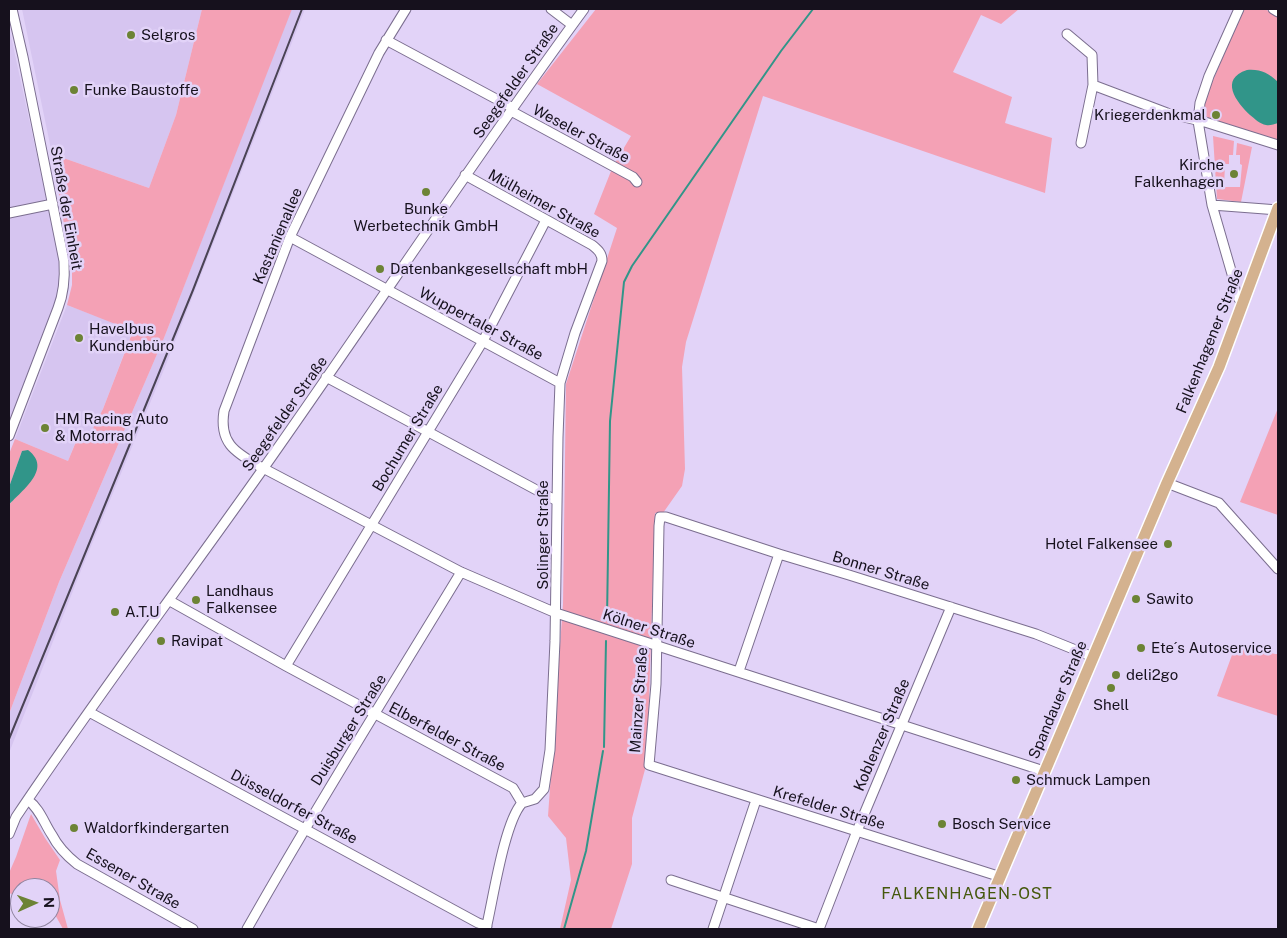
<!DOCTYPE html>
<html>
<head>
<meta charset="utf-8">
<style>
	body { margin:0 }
	#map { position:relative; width:1287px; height:938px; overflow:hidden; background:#e2d3f8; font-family:"Public Sans",sans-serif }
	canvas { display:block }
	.frame { position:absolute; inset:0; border:10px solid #16111d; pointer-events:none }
	.north { position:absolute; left:10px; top:878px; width:50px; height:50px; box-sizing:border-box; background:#e2d3f8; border:1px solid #9085a0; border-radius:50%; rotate:88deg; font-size:14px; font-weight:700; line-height:20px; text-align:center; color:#16111d }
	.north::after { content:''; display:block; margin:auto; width:18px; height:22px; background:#6c8335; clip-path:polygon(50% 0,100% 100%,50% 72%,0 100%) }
</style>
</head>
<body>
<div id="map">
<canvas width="1287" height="938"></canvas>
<div class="frame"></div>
<div class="north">N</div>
</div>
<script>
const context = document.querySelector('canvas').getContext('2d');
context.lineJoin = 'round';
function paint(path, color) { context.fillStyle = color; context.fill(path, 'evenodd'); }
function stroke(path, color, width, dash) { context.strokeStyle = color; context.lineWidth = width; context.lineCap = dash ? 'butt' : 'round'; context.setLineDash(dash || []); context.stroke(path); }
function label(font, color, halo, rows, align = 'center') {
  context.font = font + ' "Public Sans",sans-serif'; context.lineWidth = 5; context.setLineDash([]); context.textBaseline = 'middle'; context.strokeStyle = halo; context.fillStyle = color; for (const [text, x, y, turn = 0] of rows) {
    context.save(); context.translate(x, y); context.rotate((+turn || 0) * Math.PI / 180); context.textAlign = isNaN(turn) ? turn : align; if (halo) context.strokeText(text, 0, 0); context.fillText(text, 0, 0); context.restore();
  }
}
paint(new Path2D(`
	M22,9h180l-26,106 -27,73 -97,-34z
	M291,9h14l-140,358 -83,201 -73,185v-39l50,-132 105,-244z
	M9,27l51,234 1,11 -2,20 -50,135z
	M67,305l66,25 -30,79 -14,27 -10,-3 -11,28 -53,-22z`), '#d6c5f0');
paint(new Path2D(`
	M202,9h90l-128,329 -105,244 -50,132v-209l7,-9 6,-45 -13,36v-33l6,-15 53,22 12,-29 9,4 14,-27 30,-78 -66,-26 5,-20v-14l-20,-117 97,34 27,-73z
	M596,9h423l-18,15 -20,-9 -28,57 59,25 -7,26 47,15 -7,55 -282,-97 -77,246 -4,25 3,102 -3,17 -19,27h-8l-8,249 -15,56v46l-21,65h-51l11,-49 -5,-42 -18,-22 15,-212 3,-220 51,-156 -23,-14 19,-48 18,-30 -94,-52z
	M1243,9h22l13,8v125l-76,-24 -1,-9z
	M1213,136l21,5 -1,14h-4v9h-4l-1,23h16l2,-22 -2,-1v-9h-4l1,-12 15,4 -11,55 -24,-3z
	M1278,408v107l-38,-13z
	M1236,644l39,10h3v62l-61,-20z
	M31,814l14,24 15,22 -4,11 4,29 8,29h-5l-10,-18 -3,-2v-21h-30v9l-11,-4v-20l7,-16z`), '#f4a1b5');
paint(new Path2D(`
	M1247,70c14,-1 21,3 31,12v41c-4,1 -8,3 -12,2 -6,-1 -11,-6 -16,-10 -14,-13 -31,-36 -3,-45z
	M28,450c25,19 -6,40 -19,55v-18l13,-36z`), '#319589');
stroke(new Path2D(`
	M607,619l3,-198 14,-139 8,-16 149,-215 32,-42
	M604,747l2,-106
	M564,929l22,-78 17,-100`), '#319589', 2);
const minor = new Path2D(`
	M406,9l-27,44 -89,184 -66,174c-5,31 10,41 35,55l202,106 95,41 488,158
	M551,9l21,16
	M1239,9l-30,67 -9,27 -2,18 14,84 20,69 4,21 6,8
	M1273,9l5,3
	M1067,34l25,21 1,30 -12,58
	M386,40l127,68
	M1093,85l74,28 38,9 73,23
	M511,111l122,66 4,5
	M465,175l127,70c6,5 10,8 10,16l-27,72 -15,50 -2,54 -3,204 -5,109 -6,39 -9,10 -13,4
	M1212,205l66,5
	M9,213l44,-9
	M290,237l270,146
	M326,377l231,124
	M9,436l49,-128c6,-15 7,-30 6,-47l-41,-204 -11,-48
	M1167,483l52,20 59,66
	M170,601l116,65 227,122 9,15
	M286,666l197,-325 63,-121
	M739,671l40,-117
	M89,712l389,211 9,3
	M28,800c12,9 16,23 24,35 6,12 15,21 25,29l116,65
	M9,834l7,-17c79,-118 165,-232 247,-348 108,-153 210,-309 321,-460
	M1001,877l-352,-112 7,-81 3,-158 1,-9h6l113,37 70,21 187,59 57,23
	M671,880l148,49
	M247,929c68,-121 142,-238 214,-357
	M486,929c7,-29 18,-106 36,-126
	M713,929l43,-129
	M819,929l38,-98 94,-224`);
const major = new Path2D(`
	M978,929l189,-446 52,-116 59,-159`);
stroke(minor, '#7b6e8f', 11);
stroke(major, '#fff', 14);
stroke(minor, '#fff', 9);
stroke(major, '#d4b28f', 11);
stroke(new Path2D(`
	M9,739l184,-449 109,-281`), '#4a4355', 2);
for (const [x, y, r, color] of [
	[131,35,5,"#6c8335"],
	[74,90,5,"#6c8335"],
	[1216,115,5,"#6c8335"],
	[1234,174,5,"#6c8335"],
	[426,192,5,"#6c8335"],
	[380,269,5,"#6c8335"],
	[79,338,5,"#6c8335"],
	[45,428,5,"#6c8335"],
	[1168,544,5,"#6c8335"],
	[1136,599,5,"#6c8335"],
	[196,600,5,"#6c8335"],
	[115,612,5,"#6c8335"],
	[161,641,5,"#6c8335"],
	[1141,648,5,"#6c8335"],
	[1116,675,5,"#6c8335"],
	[1111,688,5,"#6c8335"],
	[1016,780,5,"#6c8335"],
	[942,824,5,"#6c8335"],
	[74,828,5,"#6c8335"]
]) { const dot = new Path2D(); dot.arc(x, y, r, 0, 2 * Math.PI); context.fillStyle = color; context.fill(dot); stroke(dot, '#e2d3f8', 2); }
label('15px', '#16111d', '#e2d3f8', [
	["Selgros",141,35],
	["Funke Baustoffe",84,90],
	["Kriegerdenkmal",1206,115,"right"],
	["Kirche",1224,165,"right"],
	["Falkenhagen",1224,182,"right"],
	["Bunke",426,209,"center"],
	["Werbetechnik GmbH",426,226,"center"],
	["Datenbankgesellschaft mbH",390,269],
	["Havelbus",89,329],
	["Kundenbüro",89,346],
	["HM Racing Auto",55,419],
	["& Motorrad",55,436],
	["Hotel Falkensee",1158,544,"right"],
	["Landhaus",206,591],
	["Falkensee",206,608],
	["Sawito",1146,599],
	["A.T.U",125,612],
	["Ravipat",171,641],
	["Ete´s Autoservice",1151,648],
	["deli2go",1126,675],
	["Shell",1111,705,"center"],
	["Schmuck Lampen",1026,780],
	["Bosch Service",952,824],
	["Waldorfkindergarten",84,828]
], 'left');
label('15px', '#16111d', '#e2d3f8', [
	["Seegefelder Straße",516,81,-55],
	["Weseler Straße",581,134,28],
	["Mülheimer Straße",544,204,29],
	["Straße der Einheit",66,208,80],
	["Kastanienallee",278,236,-67],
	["Wuppertaler Straße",481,324,28],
	["Falkenhagener Straße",1210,341,-68],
	["Seegefelder Straße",285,414,-55],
	["Bochumer Straße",408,438,-59],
	["Solinger Straße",543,535,-90],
	["Bonner Straße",881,571,17],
	["Kölner Straße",649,629,18],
	["Mainzer Straße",639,700,-86],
	["Spandauer Straße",1058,700,-67],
	["Duisburger Straße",349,730,-58],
	["Koblenzer Straße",882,735,-67],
	["Elberfelder Straße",447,737,28],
	["Düsseldorfer Straße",294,807,28],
	["Krefelder Straße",829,808,17],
	["Essener Straße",133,879,30]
]);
context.letterSpacing = '1px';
label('16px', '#45580c', '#e2d3f8', [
	["FALKENHAGEN-OST",967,894]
]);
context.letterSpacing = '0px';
</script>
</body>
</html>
